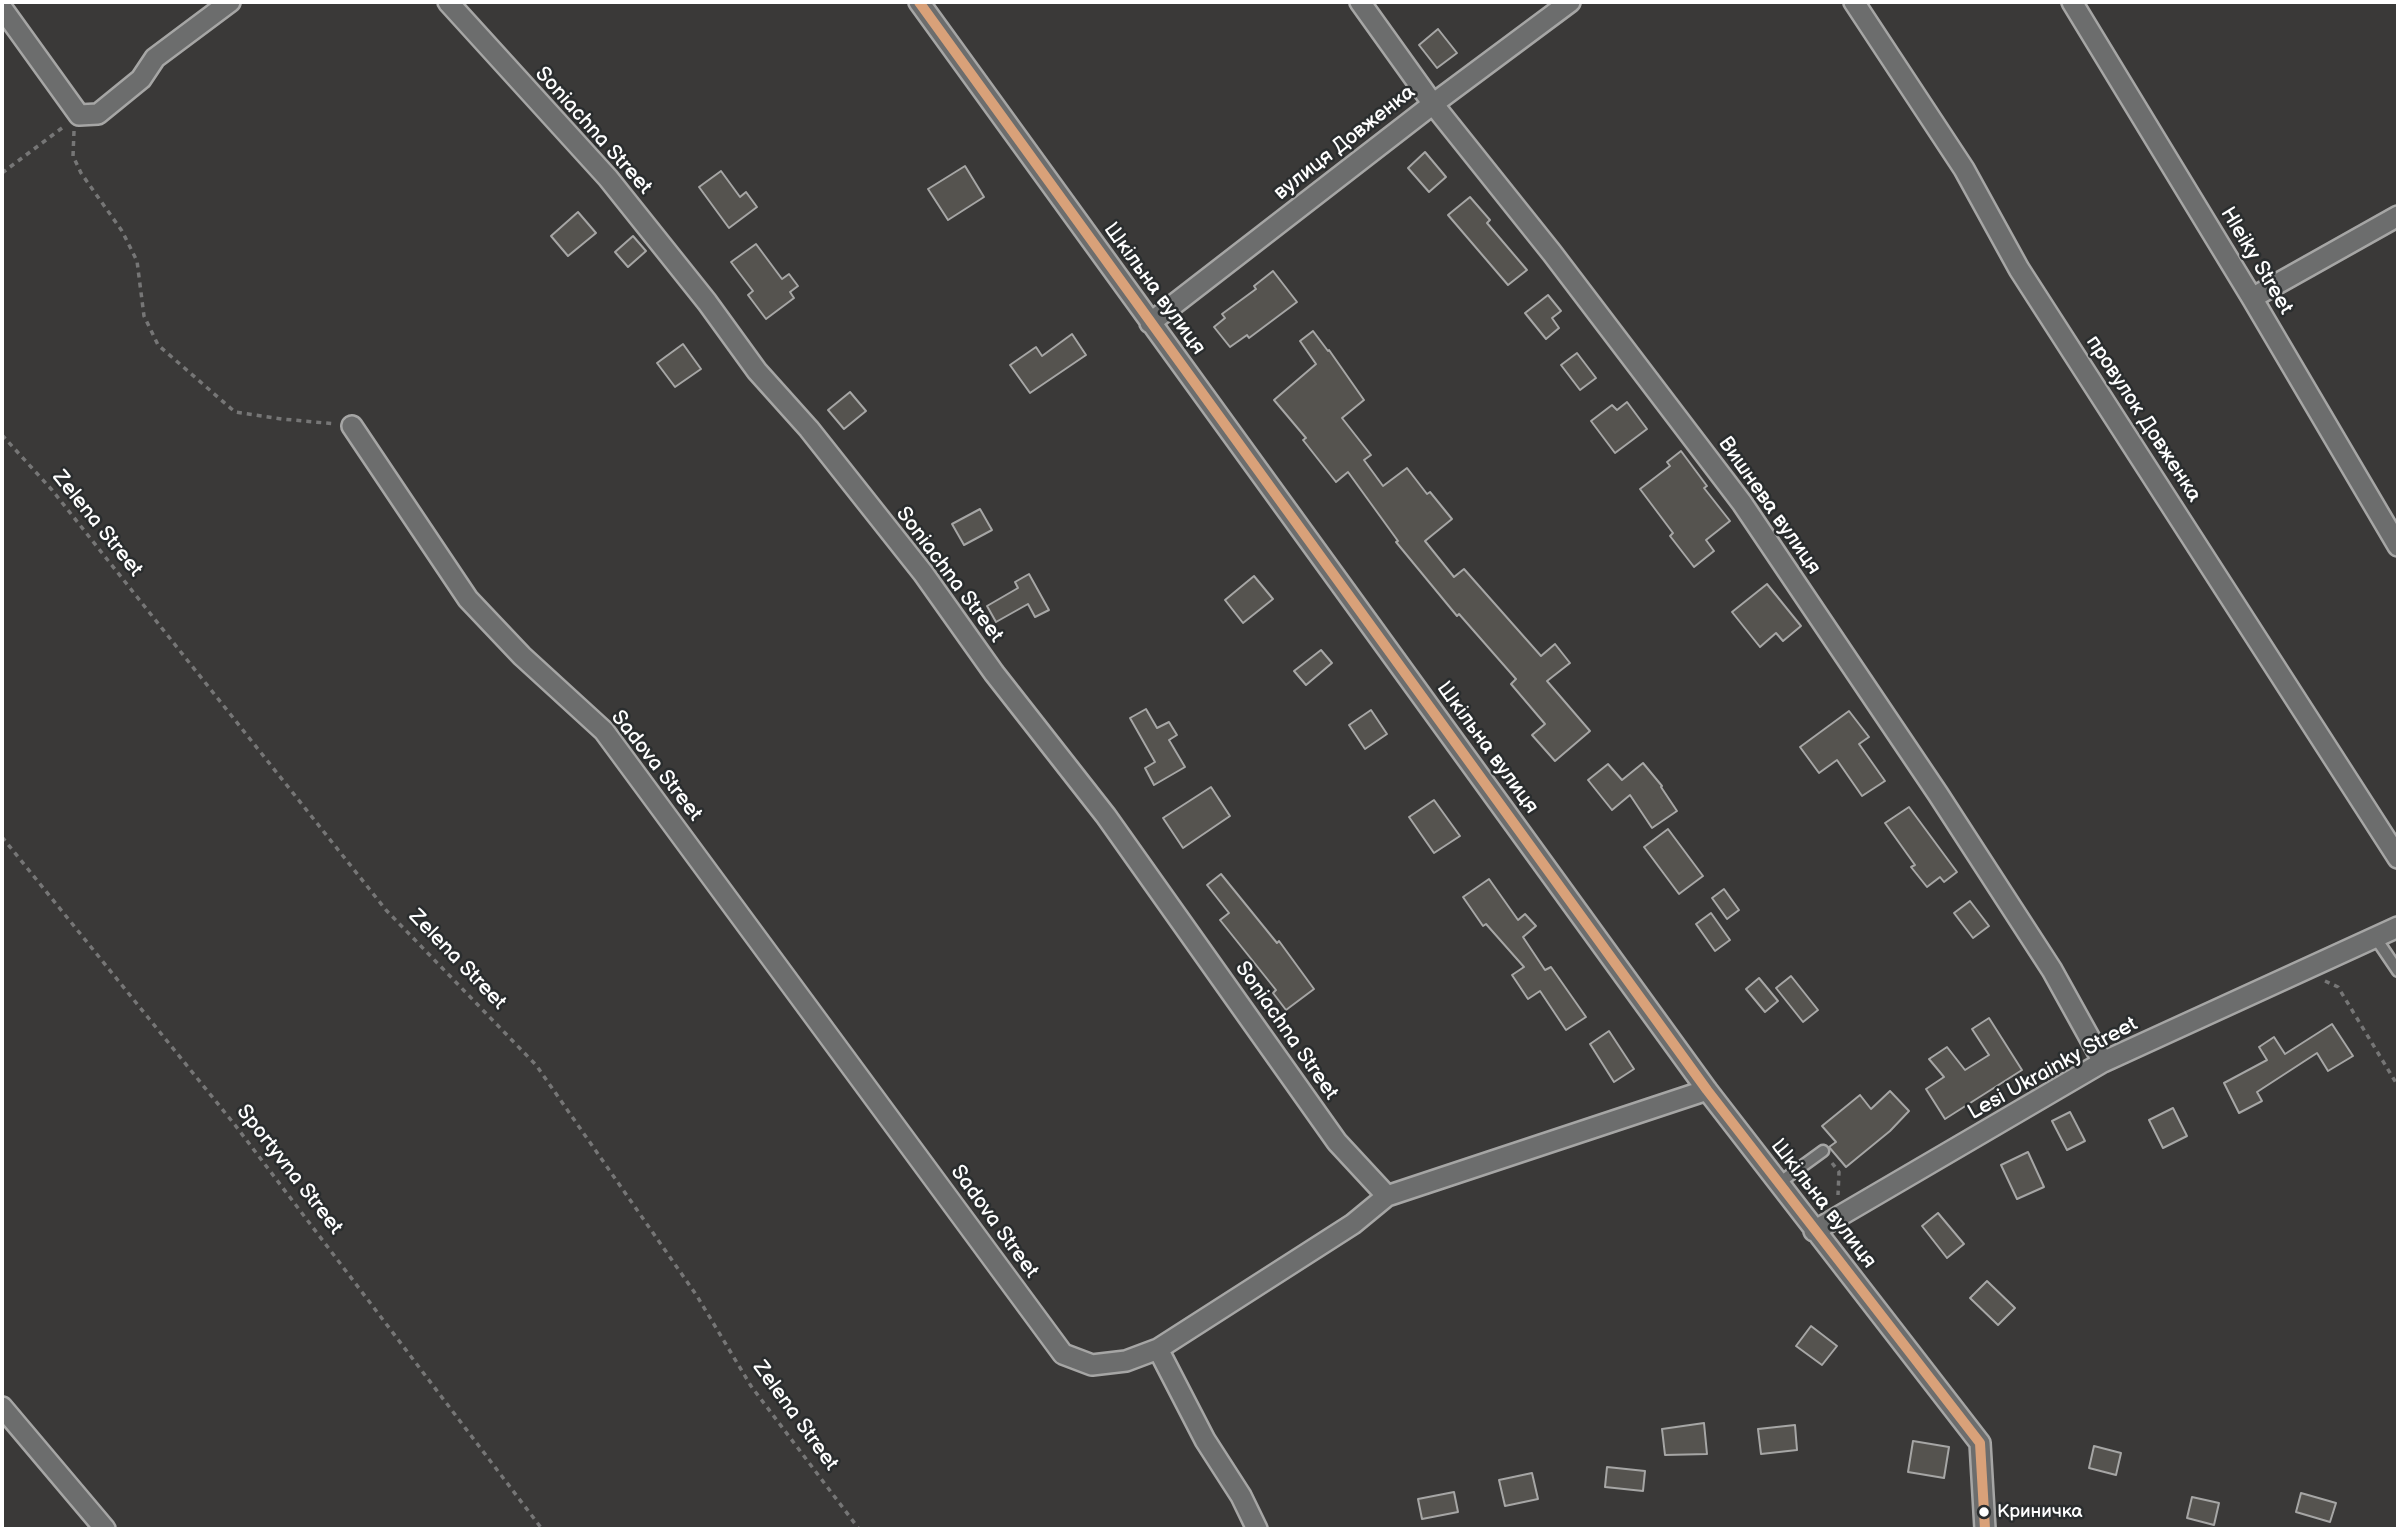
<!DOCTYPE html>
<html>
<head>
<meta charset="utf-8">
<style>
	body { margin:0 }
	#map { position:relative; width:2400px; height:1531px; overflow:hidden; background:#3a3938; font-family:"Balsamiq Sans",sans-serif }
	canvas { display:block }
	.frame { position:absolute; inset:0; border:4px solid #fff; pointer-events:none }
</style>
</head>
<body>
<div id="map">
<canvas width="2400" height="1531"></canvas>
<div class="frame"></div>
</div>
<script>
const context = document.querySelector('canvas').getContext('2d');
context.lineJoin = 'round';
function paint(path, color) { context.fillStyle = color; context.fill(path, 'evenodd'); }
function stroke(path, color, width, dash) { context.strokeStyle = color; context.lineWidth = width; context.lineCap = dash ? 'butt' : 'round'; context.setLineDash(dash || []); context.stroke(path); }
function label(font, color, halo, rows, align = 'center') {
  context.font = font + ' "Balsamiq Sans",sans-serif'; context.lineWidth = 5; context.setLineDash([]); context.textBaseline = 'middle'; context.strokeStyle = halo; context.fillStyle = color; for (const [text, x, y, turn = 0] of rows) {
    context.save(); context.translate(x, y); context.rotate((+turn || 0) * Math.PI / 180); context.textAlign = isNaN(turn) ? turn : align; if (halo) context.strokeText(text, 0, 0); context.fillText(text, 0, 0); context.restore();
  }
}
const building = new Path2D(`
	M1438,29l19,24 -20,15 -18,-23z
	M1425,152l21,25 -17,15 -21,-24z
	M965,166l19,31 -36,23 -20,-31z
	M721,171l19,26 6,-5 11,15 -28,21 -30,-41z
	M1470,197l20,23 -3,3 40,47 -19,15 -60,-70z
	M578,212l18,21 -28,23 -17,-20z
	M633,236l13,15 -18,16 -13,-15z
	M756,244l26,35 7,-5 9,12 -8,6 4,6 -28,21 -18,-24 5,-4 -22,-29z
	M1273,271l24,31 -48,36 -2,-3 -17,12 -16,-20 11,-9 -3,-4 34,-25 -2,-3z
	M1548,295l13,16 -9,7 7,10 -13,11 -21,-26z
	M1313,331l15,20 1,-1 35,50 -22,18 29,37 -7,5 19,26 24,-18 20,26 3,-2 22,27 -27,22 29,36 10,-8 77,87 14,-12 15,19 -23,18 43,50 -35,30 -23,-26 13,-11 -34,-40 5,-5 -57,-65 -2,2 -61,-74 2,-1 -50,-69 -12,10 -33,-42 3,-2 -32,-38 42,-36 -16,-23z
	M1072,334l14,21 -56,38 -20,-28 26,-18 6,9z
	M683,344l18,25 -26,18 -18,-24z
	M1577,353l19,25 -16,12 -19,-25z
	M850,392l16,19 -22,18 -16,-19z
	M1627,402l20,27 -32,24 -24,-32 21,-16 5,5z
	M1681,451l26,35 -3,2 26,33 -24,19 8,11 -20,16 -24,-31 3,-3 -33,-44 30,-23 -3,-4z
	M980,509l12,21 -28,15 -12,-21z
	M1029,574l20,36 -14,7 -7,-13 -32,18 -9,-16 31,-18 -3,-6z
	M1254,576l19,23 -30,24 -18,-23z
	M1767,584l34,42 -18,15 -7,-8 -16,14 -28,-35z
	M1321,650l11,13 -26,22 -12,-14z
	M1146,709l11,19 12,-6 8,13 -8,5 16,27 -31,18 -9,-17 10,-6 -25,-44z
	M1371,710l16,24 -22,15 -16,-24z
	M1849,711l20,26 -10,7 26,37 -23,15 -25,-36 -18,13 -19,-26z
	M1643,763l19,23 -1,1 16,24 -25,17 -22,-33 -18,15 -24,-30 20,-16 14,16z
	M1211,787l19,29 -47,32 -20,-30z
	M1434,800l26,36 -26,17 -25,-36z
	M1909,807l48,65 -13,10 -4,-5 -13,10 -16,-20 4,-2 -30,-42z
	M1668,829l35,47 -24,18 -35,-47z
	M1221,874l56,69 2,-2 35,48 -28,21 -13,-17 3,-3 -56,-70 9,-7 -22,-28z
	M1489,879l29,41 7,-6 11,12 -13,11 22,33 6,-3 35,50 -20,13 -26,-39 -12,8 -16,-24 12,-8 -38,-43 -3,2 -20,-29z
	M1724,889l15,21 -12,9 -15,-21z
	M1970,901l19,25 -16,12 -19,-25z
	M1711,913l19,27 -15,11 -19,-27z
	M1791,976l27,34 -15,12 -27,-34z
	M1759,978l19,23 -13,11 -19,-23z
	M1989,1018l33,52 -77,49 -19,-30 18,-12 -15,-18 18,-12 18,23 24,-15 -17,-26z
	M2332,1024l21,32 -25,15 -11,-18 -60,39 5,9 -23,12 -15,-30 43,-23 -8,-13 15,-10 11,17z
	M1609,1031l25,38 -20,13 -24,-38z
	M1890,1091l19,20 -19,20 -44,36 -17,-20 7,-5 -14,-16 38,-31 11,14z
	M2173,1108l14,28 -24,12 -14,-28z
	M2070,1112l15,29 -18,9 -15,-29z
	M2028,1152l16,35 -27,12 -16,-34z
	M1938,1213l26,31 -17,14 -25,-32z
	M1987,1281l28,27 -17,17 -28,-27z
	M1811,1326l26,20 -15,19 -26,-19z
	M1704,1423l3,31 -42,1 -3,-26z
	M1795,1425l2,25 -36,4 -3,-25z
	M1913,1441l36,6 -5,31 -36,-6z
	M2094,1446l27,7 -5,22 -27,-7z
	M1607,1467l38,4 -2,20 -38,-4z
	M1532,1473l6,26 -33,7 -6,-26z
	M1454,1492l4,20 -36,7 -4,-20z
	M2301,1493l35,10 -6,19 -34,-10z
	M2192,1497l27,6 -5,22 -27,-7z`);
paint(building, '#55534f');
stroke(building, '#a6a6a5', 2);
const service = new Path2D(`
	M2375,937l23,34
	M1779,1183l44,-32`);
const minor = new Path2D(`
	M448,2l160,176 99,124 50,69 52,58 114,144 71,100 112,143 231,326 50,54
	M919,2l788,1088 273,353 5,86
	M1360,2l73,102 119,149 190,250 196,291 114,176 51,92
	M1854,2l110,167 55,100 379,589
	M2072,2l180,296 146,248
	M2,8l77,107 19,-1 43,-35 14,-21 75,-56
	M2252,298l146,-82
	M1150,323l283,-219 137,-102
	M352,426l116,173 54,57 82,75 459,623 29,11 34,-4 32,-12 47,91 36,56 16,33
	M1814,1231l289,-169 295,-135
	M1158,1349l195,-125 34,-28 320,-106
	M2,1407l103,122`);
stroke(service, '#a6a6a5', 15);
stroke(minor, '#a6a6a5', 24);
stroke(new Path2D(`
	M74,131l-1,25 8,17 41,58 15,30 7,55 14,29 77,67 47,7 54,5
	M2,173l64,-48
	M2,435l50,55 334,420 150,155 161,231 54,90 108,143
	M2,837l233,288 307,404
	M2325,981l13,6 60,99
	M1832,1163l7,9 -1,23`), '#767676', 3.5, [5, 5]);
stroke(service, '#6c6d6d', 10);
stroke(minor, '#6c6d6d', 19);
stroke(new Path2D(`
	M919,2l788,1088 273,353 5,86`), '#d9a179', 10);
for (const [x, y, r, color] of [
	[1984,1512,6,"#fff"]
]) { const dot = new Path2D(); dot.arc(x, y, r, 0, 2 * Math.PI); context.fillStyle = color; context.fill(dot); stroke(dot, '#2a2d2e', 2.5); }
label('19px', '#fff', '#2a2d2e', [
	["Криничка",1997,1512]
], 'left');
label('21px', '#fff', '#2a2d2e', [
	["Soniachna Street",593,131,48],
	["вулиця Довженка",1345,143,-38],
	["Hleiky Street",2256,261,59],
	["Шкільна вулиця",1154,289,54],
	["провулок Довженка",2143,419,57],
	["Вишнева вулиця",1769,506,55],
	["Zelena Street",97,524,51],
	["Soniachna Street",949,575,53],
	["Шкільна вулиця",1487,748,54],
	["Sadova Street",656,766,52],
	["Zelena Street",457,960,46],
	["Soniachna Street",1286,1031,55],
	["Lesi Ukrainky Street",2053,1069,-29],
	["Sportyvna Street",289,1170,52],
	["Шкільна вулиця",1823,1204,52],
	["Sadova Street",994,1222,54],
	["Zelena Street",795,1416,54]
]);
</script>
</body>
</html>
